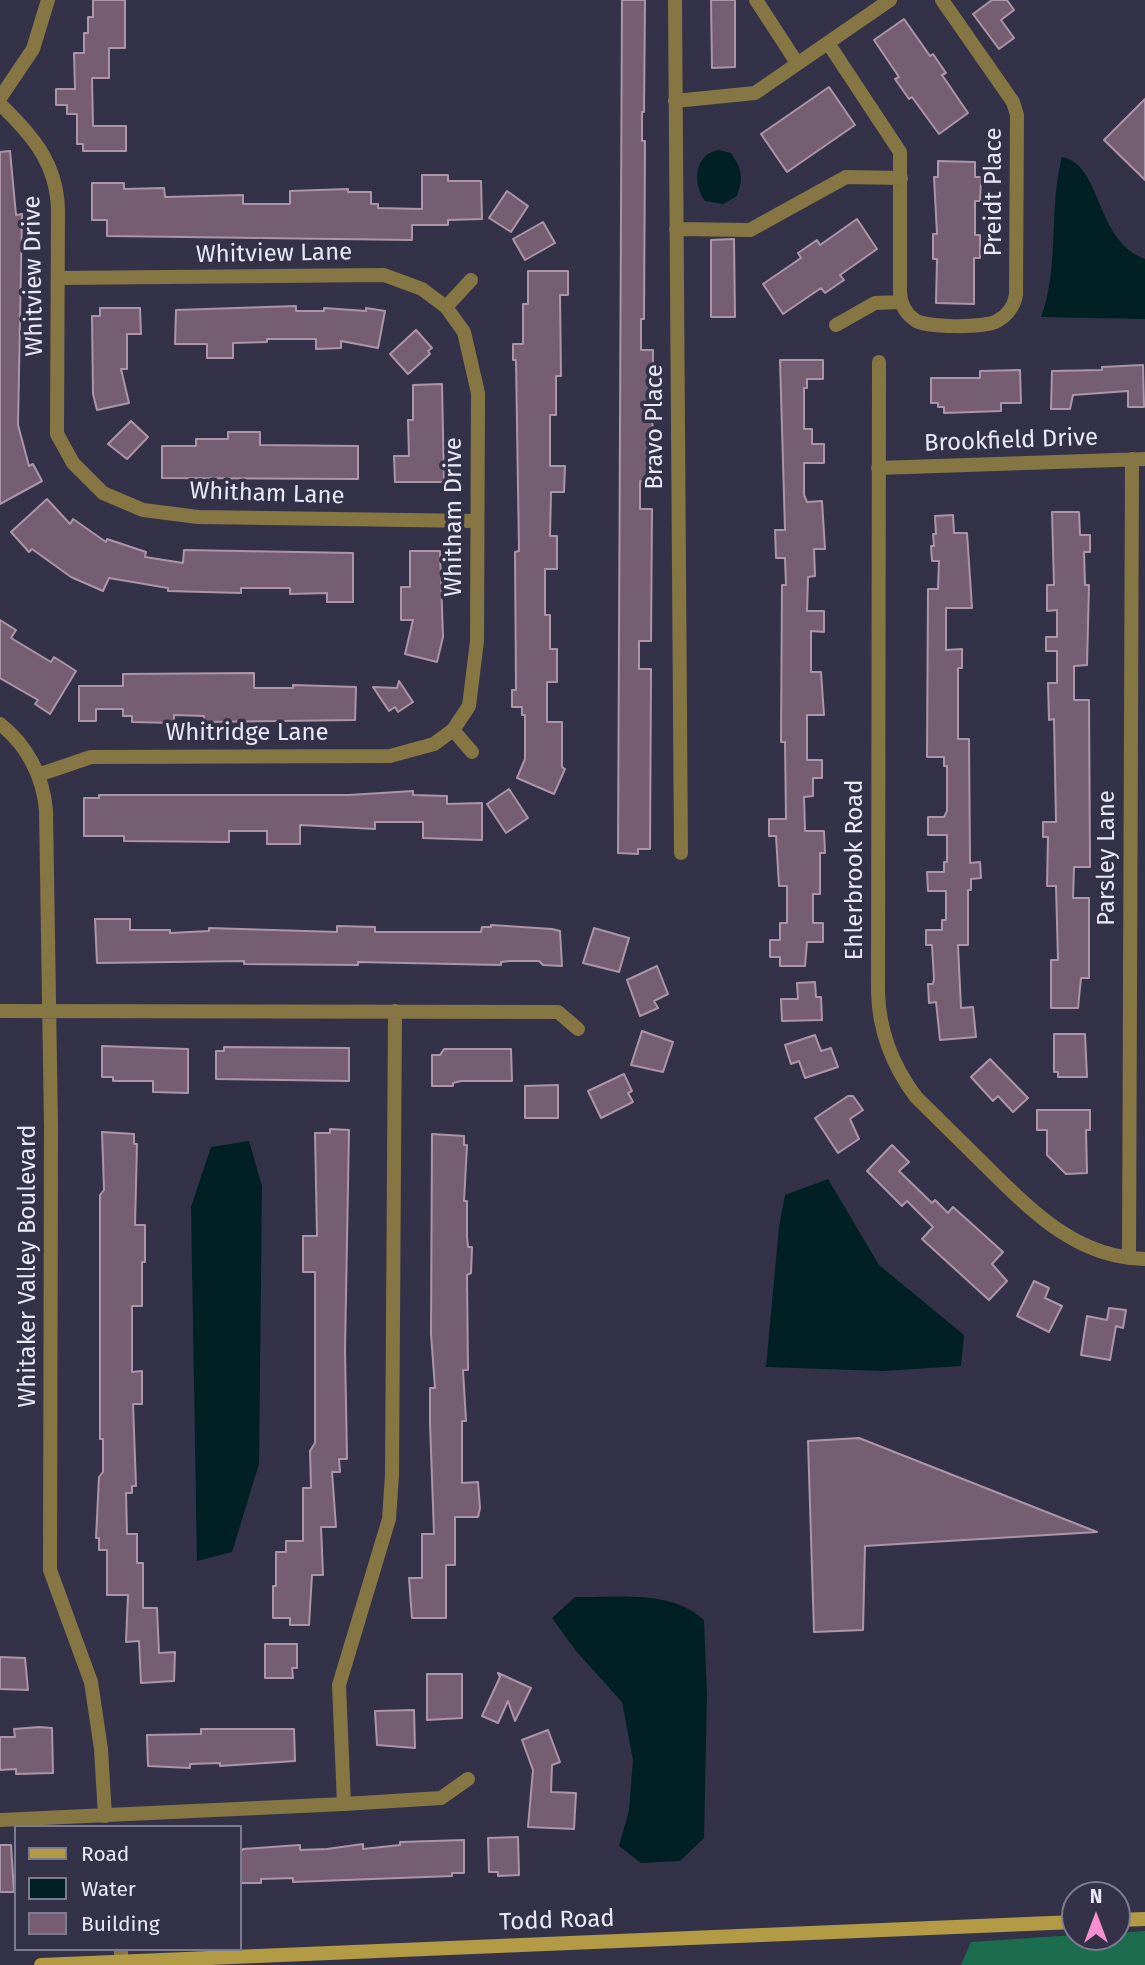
<!DOCTYPE html>
<html>
<head>
<meta charset="utf-8">
<style>
	body { margin:0 }
	#map { position:relative; width:1145px; height:1965px; overflow:hidden; background:#343249; font-family:"Fira Sans",sans-serif }
	canvas { display:block }
	.legend { position:absolute; left:14px; top:1825px; width:228px; height:126px; box-sizing:border-box; background:#343249; border:2px solid #7c7b8f; margin:0; padding:9px 12px; list-style:none; font-size:21px; color:#e9e8f7 }
	.legend li { display:flex; align-items:center; gap:14px; height:35px }
	.legend b { width:35px; border:2px solid #7c7b8f }
	.north { position:absolute; left:1061px; top:1881px; width:70px; height:70px; box-sizing:border-box; background:#343249; border:2px solid #7c7b8f; border-radius:50%; rotate:0deg; font-size:19px; font-weight:700; line-height:28px; text-align:center; color:#e9e8f7 }
	.north::after { content:''; display:block; margin:auto; width:24px; height:32px; background:#f790ce; clip-path:polygon(50% 0,100% 100%,50% 72%,0 100%) }
</style>
</head>
<body>
<div id="map">
<canvas width="1145" height="1965"></canvas>
<ul class="legend">
<li><b style="height:9px;background:#b39a45"></b>Road</li>
<li><b style="height:19px;background:#002024"></b>Water</li>
<li><b style="height:19px;background:#755e71"></b>Building</li>
</ul>
<div class="north">N</div>
</div>
<script>
const context = document.querySelector('canvas').getContext('2d');
context.lineJoin = 'round';
function paint(path, color) { context.fillStyle = color; context.fill(path, 'evenodd'); }
function stroke(path, color, width, dash) { context.strokeStyle = color; context.lineWidth = width; context.lineCap = dash ? 'butt' : 'round'; context.setLineDash(dash || []); context.stroke(path); }
function label(font, color, halo, rows, align = 'center') {
  context.font = font + ' "Fira Sans",sans-serif'; context.lineWidth = 7; context.setLineDash([]); context.textBaseline = 'middle'; context.strokeStyle = halo; context.fillStyle = color; for (const [text, x, y, turn = 0] of rows) {
    context.save(); context.translate(x, y); context.rotate((+turn || 0) * Math.PI / 180); context.textAlign = isNaN(turn) ? turn : align; if (halo) context.strokeText(text, 0, 0); context.fillText(text, 0, 0); context.restore();
  }
}
paint(new Path2D(`
	M1145,1931v34h-184l10,-23 104,-7 42,2v-4z`), '#1c6c4e');
paint(new Path2D(`
	M719,150l12,3c11,17 13,23 6,43l-14,8 -18,-3c-12,-16 -12,-47 14,-51z
	M1062,157c41,8 32,83 83,102v60l-104,-2c19,-51 7,-107 21,-160z
	M249,1141l13,45 -3,278 -27,88 -35,9 -6,-354 20,-60z
	M828,1179l51,86 85,70 -3,31 -78,5 -117,-4 13,-140 6,-32z
	M575,1597c43,1 95,-8 129,23l3,74 -3,144 -24,23 -39,2 -22,-17 10,-36 4,-50 -11,-58 -46,-51 -24,-33z`), '#002024');
const building = new Path2D(`
	M93,0h32v48h-16v30h-17l1,48h33v25h-43v-7h-6v-30h-10v-9h-11v-16h19l-1,-36h10v-20h4v-16h5z
	M622,0h23l-1,112h-2v29h3l-1,178h-3v31h12l-1,132 -12,-1v28h12l-1,132h-12v28h12l-1,180h-12v5l-20,-1z
	M711,0h24v67l-23,1z
	M992,0h15l7,10 -13,10 13,18 -15,11 -26,-35z
	M904,19l26,37 3,-2 13,19 -4,2 26,38 -29,21 -27,-37 -3,2 -14,-20 4,-2 -25,-37z
	M829,87l26,38 -68,47 -26,-38z
	M1145,99v81l-41,-40z
	M10,151l6,64 6,-1 -4,211 11,41 4,-2 9,17 -42,23v-352z
	M938,161l37,1v15h6l-1,24h-5v34h5v23h-6v46l-38,-1 1,-44h-4v-25h4l-3,-57h4z
	M422,175h26v6h33l1,38 -34,1v5h-36v15l-305,-4v-16h-15v-37h32v6l40,-1 1,9 78,-2v9h47v-13l58,-2v3h23v12h7v4l44,1z
	M507,191l21,15 -17,26 -22,-14z
	M857,219l20,30 -37,26 4,5 -19,13 -4,-5 -38,26 -20,-30 38,-26 -3,-5 19,-13 3,5z
	M543,222l12,21 -30,17 -12,-21z
	M734,239l1,78h-24v-77z
	M528,271h40v24h-8l1,81h-5v39h-6v51h15l-1,26h-13l-1,44h7v33h-12v46h5v34h7v33h-10v40h15v45l3,2 -11,25 -37,-16 8,-19v-44h-3v-8h-10v-17h4l-1,-138 4,-1 -3,-191h-3v-16h10v-40h5z
	M296,306v5h28v-3l42,3v-3l19,3 -7,37 -37,-7v7l-25,1v-10h-49v3l-34,1v15h-26v-14h-32l1,-34z
	M100,308h40l1,26h-14v35h-6l8,34 -32,7 -4,-16 -1,-78h8z
	M416,330l16,18 -4,3 2,3 -22,20 -18,-20z
	M780,360h43v19h-16v9h-3v41h8v15h12v19h-20v32l3,7 15,-1 3,48h-11l1,27 -7,1 -1,34h17v21l-13,-1v41h10l3,43h-17v45h15v18h-9v18l-9,1 1,34h19l1,22h-5v41h-7v29h10v19h-16l-2,24h-25v-9h-10v-17h10v-17h7v-37h-8l-3,-50h-7v-17h17l-1,-77h-4l1,-157h4l-1,-27h-9l-1,-28h10z
	M1143,365l1,42h-16v-16l-55,4 -3,14h-19l1,-38 50,-1v-3z
	M1020,370l1,33h-20v8l-57,2v-6h-6v-4h-7v-25h49v-7z
	M442,384l2,98h-49l-1,-26h15l-1,-36h5v-35z
	M131,421l17,16 -21,22 -19,-15z
	M228,432h32v13l98,1v33l-196,-1v-32h34v-7h32z
	M47,499l23,25 3,-5 33,23 1,-3 39,13 -1,5 38,6 1,-13 169,3v49h-26v-9l-37,1v-6h-49v5l-73,-2v-3l-59,-10 -6,13 -32,-14 -39,-28 -3,3 -18,-20z
	M1052,512h27l1,23h10v17h-6l1,33h4l-2,80 -13,1v34h15l1,167h-16l-1,31h16v80h-8l-3,30h-27v-48h7l-2,-74h-9l1,-49h-5v-15h13l-2,-103 -5,1 -1,-37h9v-32h-11v-14h11v-27l-10,1v-26h7z
	M953,515l1,18h13l5,75h-26v42l16,-1v19h-4v71h11l1,124 10,-1 1,16 -10,1v11h-3v55h-10l3,63 12,-1 3,30 -36,3 -4,-38 -7,1 -1,-19h5l1,-5 -2,-34h-6v-15h16v-10h4v-29h-18l-1,-19h17v-10h3v-27h-19v-18h16l3,-6v-45h-3v-9h-17l1,-168h10l1,-28h-7l-1,-15h3l-1,-12h3l-1,-18z
	M410,551h30l3,86 -6,25 -32,-8 8,-34h-12v-33h9z
	M0,620l16,10 -5,8 40,24 3,-5 22,14 -26,43 -15,-10 3,-4 -38,-22z
	M254,673v15h39v-3l63,2 -1,33 -151,2v-6l-30,-1v8l-42,-1v-6h-9v-7h-27v12h-17v-35h44v-12z
	M399,681l14,21 -15,10 -3,-5 -6,4 -16,-24 24,1z
	M509,789l19,29 -22,15 -19,-29z
	M413,791v4l34,1v8l35,-1v37l-59,-2v-16h-48v7l-75,-4v19h-33v-13h-38v11l-105,-1v-5h-40v-38h15v-3h250z
	M95,919h35v11h40v3l39,-2v-3l128,4v-6l38,1v5h106l1,-5h9v-2l61,4 8,2 2,35 -19,-1 -4,-4h-29l-9,1v3l-143,-3v3l-114,-1v-3l-147,2z
	M594,928l35,10 -10,34 -36,-9z
	M657,966l11,28 -14,7 4,7 -18,8 -13,-36z
	M815,982l1,15h5l1,23 -40,1 -1,-22h17l-1,-16z
	M642,1031l31,11 -10,30 -32,-7z
	M1054,1034h31l2,43h-29v-5h-4z
	M815,1035l6,16 10,-3 7,19 -33,11 -6,-17 -8,3 -6,-19z
	M102,1046l86,3v44l-35,-1v-11h-40v-4h-11z
	M224,1047l125,1v33l-133,-2v-28h8z
	M444,1049h67l1,32h-51l-8,2v3h-21v-31h8z
	M990,1059l38,39 -15,14 -15,-16 -5,5 -22,-24z
	M624,1074l8,17 -4,2 5,9 -32,16 -13,-27z
	M558,1085v33h-33v-32z
	M848,1096h5l10,14 -13,9 9,20 -21,14 -23,-35z
	M1037,1110h53v20h-4l1,43 -21,1 -19,-19v-25h-10z
	M330,1129l19,1 -4,220 2,109h-8l1,13h-8l4,55h-15l2,48h-11l-3,50h-19v-7h-17v-32h3v-34h10v-11h17v-53h8l-1,-37 5,-8v-171h-12v-36h14l-2,-103h15z
	M102,1132l32,2v10h3l-2,81h10v37h-3v44h-10v66l10,-1v33h-9l3,82h-4v7h-6l1,41h10v29h6v45h14l2,45 16,-1 -1,29 -33,2 -2,-42 -13,1 2,-47h-21v-45h-8v-12h-3l3,-61 4,-5v-33h-3v-244l4,-5z
	M432,1134l32,2v9h3l-3,56h3v36l1,10h4l-1,26 -4,2 1,95h-5l3,51h-4v62l16,-1 2,26 -2,9h-23v48h-9v53h-34l-3,-40h13v-44h12l-4,-111v-35h5l-4,-54z
	M892,1145l17,17 -10,9 33,32 3,-3 13,13 5,-6 50,45 -11,12 15,17 -18,19 -67,-61 11,-12 -26,-26 -5,5 -35,-35z
	M1034,1281l15,7 -4,10 17,8 -13,26 -32,-16z
	M1109,1308l17,2 -3,18 -7,-2 -6,34 -29,-5 6,-39 20,4z
	M859,1438l238,94 -232,14 -2,84 -49,2 -6,-191z
	M265,1644h32v24h-5l1,10h-28z
	M0,1657l25,1 3,32 -28,-1z
	M498,1673l33,15 -16,33 -7,-20 -10,22 -16,-7 18,-39z
	M427,1674h35v44l-35,2z
	M414,1710l1,38 -38,-3 -2,-34z
	M39,1727l13,1 1,45 -37,1v-5l-16,1v-33h15l-1,-8z
	M201,1729h93l1,32 -75,5v-3l-30,1v4l-42,-2 -1,-31 54,-1z
	M548,1730l12,32 -8,3 -1,27 25,1 -2,36 -46,-2 5,-57 -11,-30z
	M518,1837l1,38 -21,1v-4h-9l-1,-34z
	M464,1840v33h-12v3l-159,6v-4l-32,1v4h-21v-30l3,-4 57,-4v5l27,-1 36,-5v5l37,-4v-3z
	M0,1845h11l3,47h-14z`);
paint(building, '#755e71');
stroke(building, '#ad95a9', 2);
stroke(new Path2D(`
	M675,0l6,853
	M756,0l41,63
	M828,43l72,109v139c0,12 5,22 15,29 11,8 70,8 82,1 10,-5 17,-15 19,-26l1,-180 -4,-13 -71,-102
	M0,98l33,-49 15,-49
	M675,101l80,-8 135,-93
	M0,104c32,31 57,59 58,106l-1,224 16,29 30,30 40,17 55,7 278,4
	M676,229l74,1 96,-53 55,1
	M446,307l25,-27
	M836,325l39,-22 26,-1
	M879,362l-1,630c1,39 14,73 38,105 25,25 51,50 76,75 44,43 87,86 153,87
	M878,468l267,-9
	M0,724c27,21 43,52 46,86l5,316 -1,444 41,112 10,67 4,67
	M453,730l19,22
	M38,775l53,-18 299,-1 44,-12 19,-14 16,-24 8,-65 1,-248 -14,-61 -18,-25 -24,-18 -38,-14 -326,3
	M0,1011l558,1 20,17
	M395,1011l-3,464 -3,44 -50,166 5,119 97,-6 27,-19
	M1129,1258l3,-799
	M0,1820l344,-16
	M121,1949v13`), '#857644', 14);
stroke(new Path2D(`
	M1117,1920l28,-1
	M41,1965l1034,-43`), '#b39a45', 14);
label('24px', '#e9e8f7', '#343249', [
	["Preidt Place",994,192,-90],
	["Whitview Lane",274,254,-1],
	["Whitview Drive",34,276,-91],
	["Bravo Place",655,427,-90],
	["Brookfield Drive",1011,441,-2],
	["Whitham Lane",267,494,2],
	["Whitham Drive",454,517,-90],
	["Whitridge Lane",247,733],
	["Parsley Lane",1107,858,-90],
	["Ehlerbrook Road",855,870,-90],
	["Whitaker Valley Boulevard",28,1266,-90],
	["Todd Road",557,1921,-2]
]);
</script>
</body>
</html>
